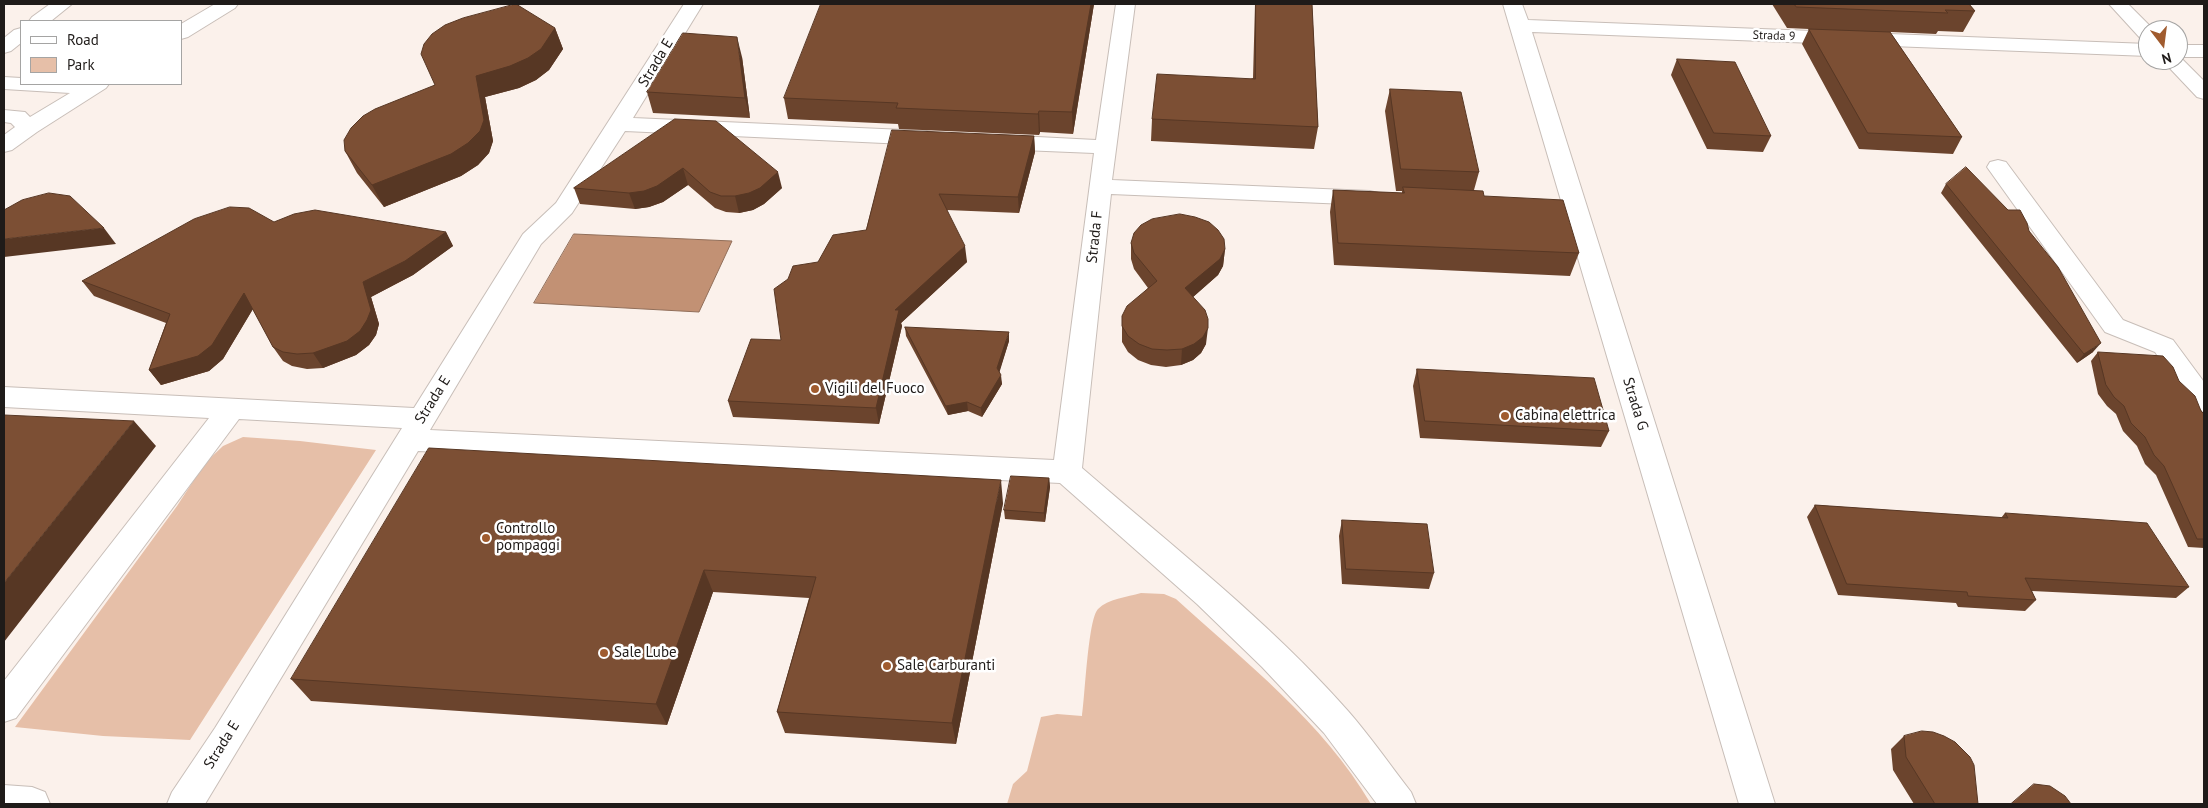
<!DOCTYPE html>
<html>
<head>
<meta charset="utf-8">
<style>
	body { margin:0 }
	#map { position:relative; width:2208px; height:808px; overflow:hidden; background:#fbf1eb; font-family:"PT Sans",sans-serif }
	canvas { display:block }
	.frame { position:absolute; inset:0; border:5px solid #1f1b19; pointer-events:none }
	.legend { position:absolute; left:20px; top:20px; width:162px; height:65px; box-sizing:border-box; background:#fff; border:1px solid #a5a4a3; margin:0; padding:6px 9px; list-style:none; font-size:15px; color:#1f1b19 }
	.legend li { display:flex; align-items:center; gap:10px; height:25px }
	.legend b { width:25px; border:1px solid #a5a4a3 }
	.north { position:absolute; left:2138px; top:20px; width:50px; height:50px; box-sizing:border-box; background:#fff; border:1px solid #a5a4a3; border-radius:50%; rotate:165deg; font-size:14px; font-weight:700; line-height:20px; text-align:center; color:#1f1b19 }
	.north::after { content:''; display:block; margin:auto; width:18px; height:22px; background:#a05b2e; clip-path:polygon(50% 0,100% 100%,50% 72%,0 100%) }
</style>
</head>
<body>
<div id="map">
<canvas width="2208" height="808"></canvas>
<div class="frame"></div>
<ul class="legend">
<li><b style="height:6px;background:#fff"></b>Road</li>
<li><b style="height:14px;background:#e6bfa8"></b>Park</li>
</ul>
<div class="north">N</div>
</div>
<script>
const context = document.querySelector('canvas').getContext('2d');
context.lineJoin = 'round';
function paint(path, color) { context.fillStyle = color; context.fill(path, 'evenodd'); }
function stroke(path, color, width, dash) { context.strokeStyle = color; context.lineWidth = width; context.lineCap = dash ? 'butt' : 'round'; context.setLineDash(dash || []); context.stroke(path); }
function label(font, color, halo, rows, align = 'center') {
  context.font = font + ' "PT Sans",sans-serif'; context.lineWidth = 5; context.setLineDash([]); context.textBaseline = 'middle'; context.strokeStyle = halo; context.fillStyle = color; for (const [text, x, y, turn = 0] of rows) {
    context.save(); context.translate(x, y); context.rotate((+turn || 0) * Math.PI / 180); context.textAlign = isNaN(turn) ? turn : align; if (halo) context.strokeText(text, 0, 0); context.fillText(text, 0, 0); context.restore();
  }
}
paint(new Path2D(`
	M243,437l57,4 76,9 -186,290 -87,-4 -88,-9 162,-221 28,-43 18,-17z
	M1141,593l23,1 12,5c69,63 147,123 195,205h-364l6,-20 14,-13 14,-54 16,-3 25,2c3,-19 6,-97 16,-107 10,-10 29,-12 43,-16z`), '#e6bfa8');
const water = new Path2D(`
	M574,234l158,7 -33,71 -165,-9z`);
paint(water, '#c29174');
stroke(water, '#916e59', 1);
const minor = new Path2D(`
	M50,4h22l-21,17h-22l3,-4z
	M215,4h23l-3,4 -47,29 -7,2v-15z
	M684,4h19l-70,114 294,13 8,2 3,5 -3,5 -8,2 -302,-14 -53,82 -31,31 -111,186 624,30 40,-307 -96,-4 -8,-2 -3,-5 3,-5 8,-2 98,5 20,-136h19l-23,176 258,11 8,2 4,5 -4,5 -8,2 -259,-11 -29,274c90,78 187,153 266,243 22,25 42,54 63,81l5,12h-39l-53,-71 -62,-66 -65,-63 -137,-121 -642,-32 -213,353h-38l5,-12 43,-64 187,-300 -163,-9 -223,299 -12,4v-41l205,-263 -205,-11v-20l410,21 109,-174 33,-31z
	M1503,4h19l6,16 620,24v12l-616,-24 243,772h-36z
	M2109,4h19l26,26h-6v11l-7,-2z
	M21,28v15l-10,8 -7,2v-15l10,-8z
	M2178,45h26v12h-24l24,24v18l-7,-2 -35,-37h16z
	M4,77l17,1v6h88l-3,4 -69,44 -25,18 -8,2v-17l11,-8 -4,-4 -7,-1v-12l21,2 5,5 40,-24 -66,-4z
	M1998,160l8,2 117,158 50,20 31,42v30l-10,-3 -39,-57 -50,-20 -118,-165 3,-5z
	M4,785l28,2 13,5 5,12h-46z`);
stroke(minor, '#c8beb8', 2);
paint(minor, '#fff');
paint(new Path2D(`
	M821,4h273l-21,130 -33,-2 -1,3 -140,-6 -1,-5 -110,-5 -4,-21z
	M1255,4h57l6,123 -4,22 -163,-8 1,-22 101,-41z
	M1772,4h197l6,7 -12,21 -25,-1 -2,3 -46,-2 72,105 -9,17 -94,-5 -57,-105 7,-15 -22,-1z
	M555,28l8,21 -14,21 -13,10 -17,8 -34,9 8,44 -4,12 -11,12 -17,11 -77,31 -27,-34 -12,-22 90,-66z
	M742,57l8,61 -97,-5 -6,-21z
	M1677,59l94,77 -8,16 -56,-3 -36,-74z
	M1390,89l89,83 -5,18 105,63 -9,23 -236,-11 -4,-53 3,-22 69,3v-2h-6l-11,-80z
	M675,119l107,69 -18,16 -11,6 -14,3 -13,-1 -11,-4 -27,-23 -25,17 -14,5 -14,2 -55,-5 -6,-16z
	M1034,136l1,16 -16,61 -72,-3 20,52 -66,61 1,3 -23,98 -146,-7 -5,-16 53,-61 37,-78 48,-32z
	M1946,184l83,47 64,121 -16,11 -136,-170z
	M446,232l7,14 -40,29 -42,22 8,27 -3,11 -7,10 -13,10 -33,13 -16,1 -15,-3 -9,-5 -10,-14 -20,-38 -30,50 -14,12 -48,14 -12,-15 17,-47 -72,-27 -12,-15z
	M1131,243l94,6 -2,17 -5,9 -25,22 13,47 -5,9 -8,7 -12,5 -15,2 -15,-2 -13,-5 -10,-8 -6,-10v-26l26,-28 -14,-19 -3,-10z
	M905,327l104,14 -10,31 3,12 -20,33 -14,-6 -20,4 -42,-79z
	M2098,352l81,29 25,33v134l-16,-1 -32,-72 -11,-11 -8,-18 -14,-15 -7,-17 -9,-8 -9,-12 -7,-33z
	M1417,369l192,62 -8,16 -181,-9 -7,-52z
	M429,448l574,55 -47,241 -171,-11 -8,-21 32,-114 -96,-6 -46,133 -356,-24 -20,-22z
	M1049,478l1,9 -5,35 -40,-3 -1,-9z
	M1815,505l186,13 4,-5 184,74 -13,11 -144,-7 4,9 -11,11 -67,-4 -2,-4 -118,-8 -31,-78z
	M1342,520l92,53 -5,16 -87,-5 -3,-48z
	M1904,736l74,68h-64l-21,-34 -2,-21z`), '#6b442d');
paint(new Path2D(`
	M1091,4h3l-21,130 -1,-22z
	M555,28l8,21 -14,21 -13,10 -17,8 -34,9 8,44 -4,12 -11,12 -17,11 -77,31 -12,-22 104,-109z
	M737,37l5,20 8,61 -5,-20z
	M1039,111l1,21 -1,3 -1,-21z
	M1034,136l1,16 -16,61 -1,-16z
	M683,168l5,17 -25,17 -14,5 -14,2 -6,-16z
	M778,172l4,16 -18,16 -11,6 -14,3 -4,-17z
	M104,228l12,16 -112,13v-18z
	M446,232l7,14 -40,29 -42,22 8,27 -3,11 -7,10 -13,10 -33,13 -10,-15 50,-71z
	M965,246l2,16 -66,61 1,3 -23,98 -3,-16 19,-98z
	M1225,249l-2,17 -5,9 -34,30 1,-17z
	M244,293l10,14 -31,52 -14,12 -48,14 -12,-15z
	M1208,328l-2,16 -5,9 -8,7 -12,5 1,-16z
	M1009,332v9l-11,36 -1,-9z
	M2101,343l-8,9 -16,11 7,-9z
	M1001,375l1,9 -20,33 -1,-9z
	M967,402l1,9 -20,4 -2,-9z
	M134,421l22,25 -152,196v-59z
	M1049,478l1,9 -5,35 -1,-9z
	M1001,480l2,23 -47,241 -4,-21z
	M704,570l9,22 -46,133 -11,-21z`), '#573724');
const building = new Path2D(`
	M516,4l39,24 -14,21 -13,9 -18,8 -34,10 8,44 -4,11 -12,12 -17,11 -79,31 -27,-34 -1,-11 7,-12 12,-12 12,-7 60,-24 -14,-31 3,-10 8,-10 13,-9 18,-7z
	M821,4h270l-19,108 -33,-1 -1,3 -142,-6 2,-5 -114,-5z
	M1256,4h56l6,123 -166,-8 5,-45 98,5z
	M1794,4h175l6,7 -30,-1 3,3 -151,-6z
	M1809,29l81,3 72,105 -94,-4z
	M683,33l54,4 8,61 -98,-6z
	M1677,59l58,3 36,74 -57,-3z
	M1390,89l71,3 18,80 -78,-3z
	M675,119l41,2 62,51 -18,16 -11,5 -14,3h-14l-11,-4 -27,-24 -26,18 -13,5 -15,2 -55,-5z
	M892,130l142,6 -16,61 -79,-3 26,52 -70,64h4l-23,98 -148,-7 23,-62 30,1 -7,-51 14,-10 5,-13 25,-4 15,-27 33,-5z
	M1966,167l42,43h12l7,13 2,8 29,36 43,76 -17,11 -138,-170z
	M1403,187l80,4 1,5 79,4 16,53 -241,-10 -5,-53 71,3z
	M49,193l21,3 34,32 -100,11v-29l18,-10z
	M230,207l19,1 25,14 20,-8 21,-4 131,22 -41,29 -42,21 8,28 -4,10 -7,11 -13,10 -34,12 -16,1 -14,-2 -10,-5 -29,-54 -32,52 -14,11 -49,14 21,-56 -88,-33 112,-62z
	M1180,214l15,3 14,5 9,8 6,9 1,10 -5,10 -35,29 20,22 3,9v9l-5,9 -9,7 -12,5 -15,1 -15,-1 -13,-5 -11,-8 -6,-10v-10l5,-10 30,-25 -23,-28 -3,-10 3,-10 7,-8 11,-6z
	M905,327l104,5 -12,36 4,7 -20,33 -14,-6 -21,4z
	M2098,352l65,4 10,11 6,14 16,15 6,15 3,3v125h-7l-33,-73 -10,-11 -9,-18 -14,-14 -7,-17 -10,-9 -8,-12z
	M1417,369l177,9 15,53 -184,-10z
	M4,415l130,6 -130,162z
	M429,448l572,32 -49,243 -175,-11 39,-135 -112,-7 -48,134 -365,-25z
	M1011,476l38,2 -5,35 -40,-3z
	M1815,505l193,13 -3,-5 142,10 42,64 -164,-9 11,22 -68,-4 -1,-4 -120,-8z
	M1342,520l85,4 7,49 -88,-4z
	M1922,731l11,1 11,4 11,6 15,15 4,8 4,39h-43l-29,-47 -2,-21z
	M2034,784l16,2 15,10 6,8h-60z`);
paint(building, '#7c4f34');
stroke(building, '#573724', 1);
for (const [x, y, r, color] of [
	[815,389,5,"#a05b2e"],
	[1505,416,5,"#a05b2e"],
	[486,538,5,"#a05b2e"],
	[604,653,5,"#a05b2e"],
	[887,666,5,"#a05b2e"]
]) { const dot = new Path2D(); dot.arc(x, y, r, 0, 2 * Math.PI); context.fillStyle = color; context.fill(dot); stroke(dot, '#fff', 2); }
label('12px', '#1f1b19', '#fff', [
	["Strada 9",1774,36,2]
]);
label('15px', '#1f1b19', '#fff', [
	["Strada E",656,63,-59],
	["Strada F",1095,237,-84],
	["Strada E",433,400,-58],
	["Strada G",1635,404,73],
	["Strada E",222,745,-58]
]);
label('15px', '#1f1b19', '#fff', [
	["Vigili del Fuoco",825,389],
	["Cabina elettrica",1515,416],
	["Controllo",496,529],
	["pompaggi",496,546],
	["Sale Lube",614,653],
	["Sale Carburanti",897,666]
], 'left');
</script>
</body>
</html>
